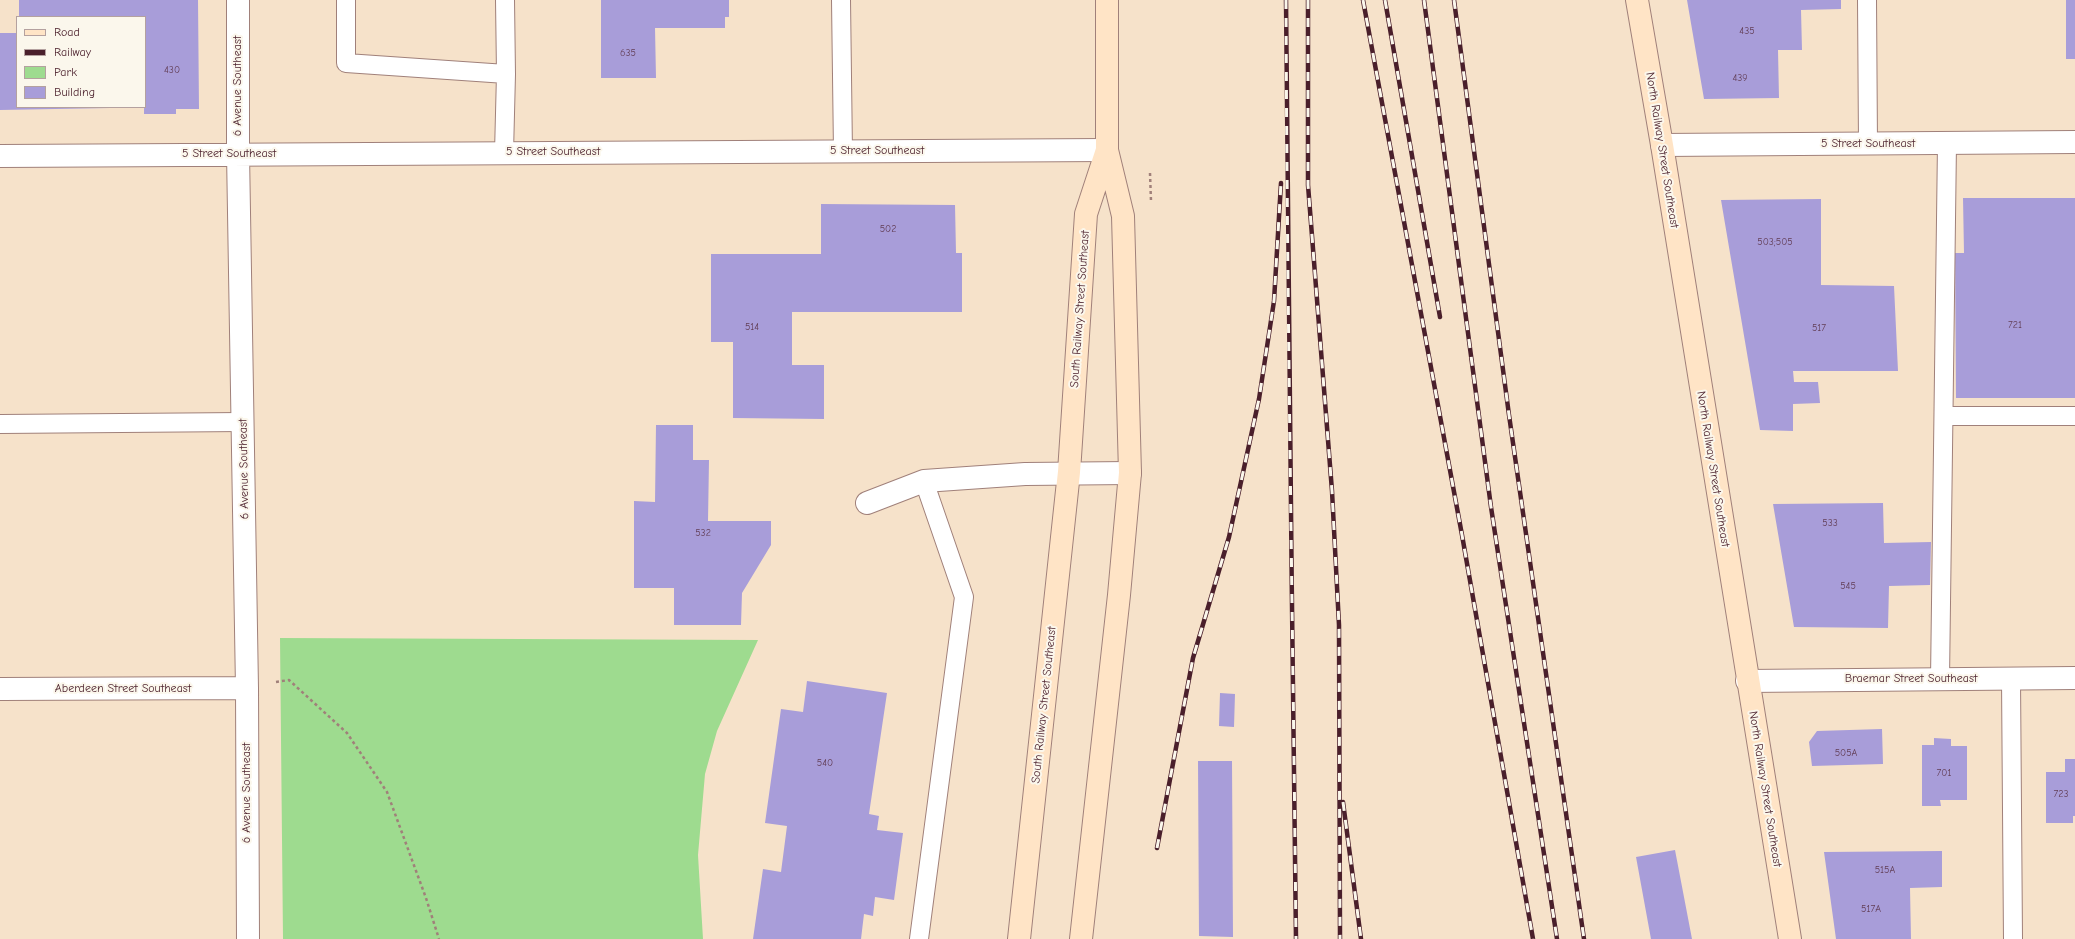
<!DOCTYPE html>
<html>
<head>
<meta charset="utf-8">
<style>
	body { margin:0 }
	#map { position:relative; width:2075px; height:939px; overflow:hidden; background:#f6e2ca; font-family:"Comic Neue",sans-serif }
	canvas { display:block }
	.legend { position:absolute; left:16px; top:16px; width:130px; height:92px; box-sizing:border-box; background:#fbf7ec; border:1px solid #b4a19f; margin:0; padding:5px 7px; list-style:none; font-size:12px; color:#4a1f2b }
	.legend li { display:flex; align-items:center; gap:8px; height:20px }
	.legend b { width:20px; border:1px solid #b4a19f }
</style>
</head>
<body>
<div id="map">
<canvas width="2075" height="939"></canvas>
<ul class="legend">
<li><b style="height:5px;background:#ffe4c6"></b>Road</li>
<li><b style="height:5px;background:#4a1f2b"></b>Railway</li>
<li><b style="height:11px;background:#9edb8f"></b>Park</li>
<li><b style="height:11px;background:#a89dd9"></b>Building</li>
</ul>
</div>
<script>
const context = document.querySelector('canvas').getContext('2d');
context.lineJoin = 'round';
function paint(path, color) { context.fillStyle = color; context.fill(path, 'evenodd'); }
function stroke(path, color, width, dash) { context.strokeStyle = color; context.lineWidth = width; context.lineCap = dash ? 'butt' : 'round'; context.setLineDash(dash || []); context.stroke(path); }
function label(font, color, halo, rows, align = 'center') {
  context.font = font + ' "Comic Neue",sans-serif'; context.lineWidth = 4; context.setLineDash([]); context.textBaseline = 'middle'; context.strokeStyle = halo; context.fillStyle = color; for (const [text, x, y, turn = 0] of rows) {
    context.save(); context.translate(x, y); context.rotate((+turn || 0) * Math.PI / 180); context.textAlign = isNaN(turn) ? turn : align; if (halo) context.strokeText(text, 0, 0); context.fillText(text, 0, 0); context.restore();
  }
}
paint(new Path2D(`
	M280,638l478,2 -41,91 -12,43 -7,81 5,84h-420z`), '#9edb8f');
paint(new Path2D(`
	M19,0h179l1,109h-23v5h-32l1,-97h-126z
	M601,0h128v17h-4v11h-70l1,50h-55z
	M1687,0h154v9l-40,1 1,40h-24l1,48 -75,1z
	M2066,0h9v59h-9z
	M0,33h17v74l93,1 -110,2z
	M1963,198h112v200h-119l-1,-145h9z
	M1821,199v86l73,1 4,85h-105l1,11h24l2,21 -27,1v27l-33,-1 -39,-230z
	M821,204l134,1 1,48h6v59h-170v53h32v54l-91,-1v-76h-22v-88h110z
	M656,425h37v35h16l-1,61h63v24l-29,48 -1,32h-67v-37h-40v-87l21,1z
	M1883,503l1,40 47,-1 -1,43 -41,1 -1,42 -94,-1 -21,-123z
	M807,681l80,12 -18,121 10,2 -2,14 26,3 -9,67 -19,-3 -2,19 -9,-2 -3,25h-108l10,-70 18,3 6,-46 -22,-3 16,-114 22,3z
	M1220,693l15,1 -1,33 -15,-1z
	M1882,729l1,35 -71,2 -3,-24 8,-11z
	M1934,738l17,1v7h16v54h-27l1,6h-19v-61h12z
	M2065,759h10v57h-2v7h-27v-51h19z
	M1198,761h34l1,176 -34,-1z
	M1675,850l17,89h-41l-15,-82z
	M1942,851v36l-32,1 1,51h-75l-12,-87z`), '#a89dd9');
const lane = new Path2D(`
	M346,0v63l160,11
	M841,0l2,152
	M1867,0l1,144
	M504,153l2,-79 -1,-74
	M1944,416h131
	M0,424l243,-2
	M1940,679l7,-536
	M2011,679l2,260
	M919,939l45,-342 -40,-116`);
const street = new Path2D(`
	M238,0v153l9,535 1,251
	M1662,145l413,-3
	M0,156l1107,-6
	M867,503l57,-22 101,-7 105,-1
	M1747,681l328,-3
	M0,689l247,-1`);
const secondary = new Path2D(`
	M1637,0l25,145 128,794
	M1019,939l50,-467 17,-258 21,-64
	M1081,939l38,-344 11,-122 -7,-257 -16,-66v-150`);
stroke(lane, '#a0807a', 20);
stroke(street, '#a0807a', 24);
stroke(secondary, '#a0807a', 24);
stroke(new Path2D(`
	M1150,173l1,28
	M276,682l13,-2 58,53 40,59 39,106 13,41`), '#a0807a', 2.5, [3, 3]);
stroke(lane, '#fff', 18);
stroke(street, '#fff', 22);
stroke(secondary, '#ffe4c6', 22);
const rail = new Path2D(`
	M1286,0c1,313 7,626 10,939
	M1308,0v185l24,306 7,134 1,314
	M1363,0l99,535 71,404
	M1385,0l55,317
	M1424,0l67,507 66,432
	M1454,0l55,415 75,524
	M1343,802l18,137
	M1157,848l36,-190 36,-121 30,-138 15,-98 7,-118`);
stroke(rail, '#4a1f2b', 4.5);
stroke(rail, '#fbf7ec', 3, [9]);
label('10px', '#623e56', null, [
	["435",1747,31],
	["635",628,53],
	["430",172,70],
	["439",1740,78],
	["502",888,229],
	["503;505",1775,242],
	["721",2015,325],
	["514",752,327],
	["517",1819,328],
	["533",1830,523],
	["532",703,533],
	["545",1848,586],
	["505A",1846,753],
	["540",825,763],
	["701",1944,773],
	["723",2061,794],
	["515A",1885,870],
	["517A",1871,909]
]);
label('12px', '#4a1f2b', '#fbf7ec', [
	["6 Avenue Southeast",238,86,-90],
	["5 Street Southeast",1868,144],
	["North Railway Street Southeast",1662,150,81],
	["5 Street Southeast",877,151],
	["5 Street Southeast",553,152],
	["5 Street Southeast",229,154],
	["South Railway Street Southeast",1080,309,-86],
	["6 Avenue Southeast",244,469,-91],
	["North Railway Street Southeast",1713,469,81],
	["Braemar Street Southeast",1911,679],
	["Aberdeen Street Southeast",123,689],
	["South Railway Street Southeast",1044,705,-84],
	["North Railway Street Southeast",1765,789,81],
	["6 Avenue Southeast",247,793,-90]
]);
</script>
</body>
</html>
